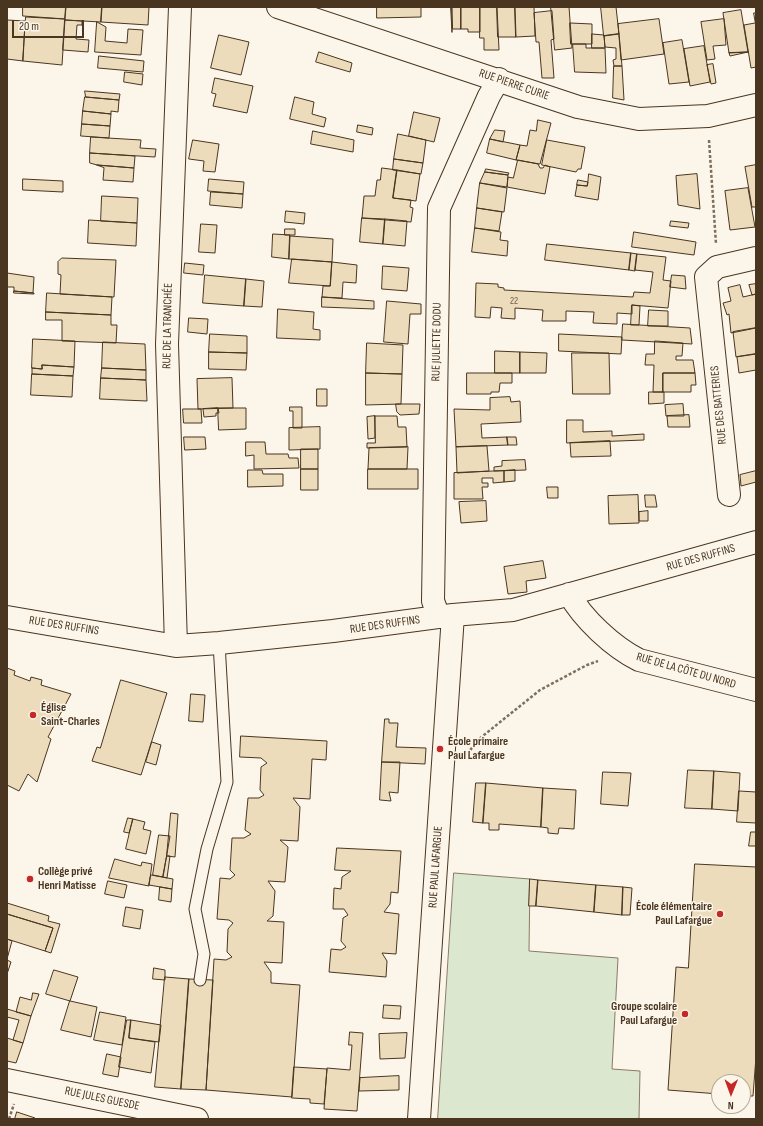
<!DOCTYPE html>
<html>
<head>
<meta charset="utf-8">
<style>
	body { margin:0 }
	#map { position:relative; width:763px; height:1126px; overflow:hidden; background:#fbf6e9; font-family:"Sofia Sans Condensed",sans-serif }
	canvas { display:block }
	.frame { position:absolute; inset:0; border:8px solid #4a3520; pointer-events:none }
	.north { position:absolute; left:711px; top:1074px; width:40px; height:40px; box-sizing:border-box; background:#fbf6e9; border:1px solid #b4a999; border-radius:50%; rotate:181deg; font-size:11px; font-weight:700; line-height:16px; text-align:center; color:#4a3520 }
	.north::after { content:''; display:block; margin:auto; width:14px; height:18px; background:#c62828; clip-path:polygon(50% 0,100% 100%,50% 72%,0 100%) }
	.scale { position:absolute; left:12px; top:20px; width:72px; height:18px; box-sizing:border-box; border:2px solid #4a3520; border-top:0; padding-left:5px; font-size:12px; line-height:14px; white-space:nowrap; color:#4a3520; -webkit-text-stroke:3px #fbf6e9; paint-order:stroke }
</style>
</head>
<body>
<div id="map">
<canvas width="763" height="1126"></canvas>
<div class="frame"></div>
<div class="north">N</div>
<div class="scale">20 m</div>
</div>
<script>
const context = document.querySelector('canvas').getContext('2d');
context.lineJoin = 'round';
function paint(path, color) { context.fillStyle = color; context.fill(path, 'evenodd'); }
function stroke(path, color, width, dash) { context.strokeStyle = color; context.lineWidth = width; context.lineCap = dash ? 'butt' : 'round'; context.setLineDash(dash || []); context.stroke(path); }
function label(font, color, halo, rows, align = 'center') {
  context.font = font + ' "Sofia Sans Condensed",sans-serif'; context.lineWidth = 3; context.setLineDash([]); context.textBaseline = 'middle'; context.strokeStyle = halo; context.fillStyle = color; for (const [text, x, y, turn = 0] of rows) {
    context.save(); context.translate(x, y); context.rotate((+turn || 0) * Math.PI / 180); context.textAlign = isNaN(turn) ? turn : align; if (halo) context.strokeText(text, 0, 0); context.fillText(text, 0, 0); context.restore();
  }
}
const green = new Path2D(`
	M454,873l76,6 -1,72 89,7 -6,111 28,2 -1,48h-201z`);
paint(green, '#dce7d0');
stroke(green, '#887966', 1);
const building = new Path2D(`
	M23,7h43l-1,12 -42,-3z
	M66,7h36l-1,15 -36,-2z
	M102,7h47l-1,18 -47,-3z
	M377,7h44v10l-44,1z
	M451,7h1v25z
	M452,7h9v22h-8z
	M461,7h19v25h-12v-3h-7z
	M480,7h17l2,43h-15v-12h-4z
	M497,7h18l1,30h-18z
	M515,7h19l1,29 -19,1z
	M551,7h18l3,41 -17,2z
	M601,7h15l3,27 -15,2z
	M741,10l7,42 -19,1 -6,-40z
	M552,11l2,28 -3,1 3,38h-12l-3,-36h-3l-2,-29z
	M754,13h2v54l-5,1 -7,-43 11,-2z
	M26,17l39,2 -3,46 -39,-4z
	M659,19l5,35 -43,6 -3,-36z
	M724,19l2,26 -13,1 2,13 -8,1 -6,-38z
	M7,20l18,1 -2,40 -16,-2z
	M65,20l17,1v4h-5l-1,14 13,1 -1,12 -25,-2z
	M97,22l9,5 -1,14 22,2 1,-14 15,1 -2,25 -46,-3z
	M570,23l22,1v20h-21z
	M592,34l12,1 1,13h-13z
	M619,34l3,32h-8l-1,-6 3,-1v-11l-11,-1 -1,-11z
	M219,35l30,7 -8,33 -30,-7z
	M682,40l7,42 -20,2 -6,-41z
	M573,44h13v4h19l1,25 -31,-1z
	M704,46l6,36 -20,4 -6,-37z
	M319,52l33,11 -2,9 -34,-10z
	M748,52l-18,4 -1,-3z
	M99,56l45,5 -1,11 -45,-4z
	M713,64l3,19 -5,1 -4,-19z
	M614,66h8l2,34 -11,-2z
	M125,72l18,2 -1,11 -18,-3z
	M215,78l38,8 -6,27 -34,-7 3,-12 -4,-1z
	M85,91l35,3 -1,6 -33,-3z
	M85,97l34,3 -1,12 -7,-1v3l-28,-3z
	M295,97l19,5 -2,12 14,4 -2,9 -34,-8z
	M83,111l28,3 -1,12 -28,-2z
	M414,112l26,6 -6,24 -25,-6z
	M538,120l13,3 -11,41 -24,-4 4,-15 7,1 3,-16 6,1z
	M82,124l28,2 -1,12 -28,-2z
	M358,125l15,3 -1,7 -15,-3z
	M495,130l10,1 -2,11 -13,-3z
	M313,131l41,9 -1,12 -42,-8z
	M398,134l28,6 -3,23 -29,-4z
	M91,137l50,3 -1,8 16,1 -1,8 -65,-4z
	M490,139l30,6 -4,15 -29,-7z
	M193,140l26,4 -4,28 -12,-1 1,-10 -15,-2z
	M547,140l38,7 -4,22h-3l-2,3 -34,-7z
	M90,153l45,3 -1,12 -37,-3 -7,-2z
	M394,159l29,4 -2,11 -28,-4z
	M518,160l20,4 2,4h3l2,-3 5,2 -5,27 -38,-7 1,-10 5,1z
	M97,165l37,3 -1,14 -30,-2 1,-12z
	M756,165v42h-4l-7,-40z
	M382,168l15,2 -4,28 18,2 -1,7 3,1 -2,14 -49,-4 2,-22h11l2,-16h3z
	M486,169l23,4 -1,2 -23,-3z
	M397,170l23,4 -4,27 -23,-3z
	M485,172l23,3 -1,12 -27,-4z
	M589,174l12,3 -3,23 -23,-4 2,-11 10,1z
	M697,174l3,35 -22,-4 -2,-29z
	M23,179l40,2v11l-40,-2z
	M209,179l35,3 -1,12 -35,-3z
	M578,180l10,2 -1,4 -10,-1z
	M480,183l27,5 -3,24 -27,-4z
	M748,188l7,39 -25,3 -5,-39z
	M211,192l32,2 -1,14 -32,-3z
	M102,196l36,2 -1,25 -36,-2z
	M477,208l25,4 -3,19 -24,-3z
	M286,211l19,2 -1,11 -19,-2z
	M362,218l23,1 -2,25 -23,-2z
	M385,219l22,2 -2,25 -22,-2z
	M89,220l48,3 -1,23 -48,-3z
	M671,221l18,2 -1,5 -18,-2z
	M201,224l16,1 -2,28 -16,-1z
	M475,228l26,4 -1,8 8,1 -1,15 -35,-4z
	M285,229h10v6h-10z
	M634,232l62,10 -2,13 -62,-8z
	M273,234l17,1 -1,24 -17,-2z
	M290,236l43,3 -1,23 -43,-3z
	M547,244l84,9 -2,17 -84,-10z
	M631,253l6,1 -2,17 -6,-1z
	M637,254l29,3 -3,23 8,1 -3,27 -36,-3v9l-15,-1v11l-24,-1 1,-11 -28,-1v10h-24l1,-11 -28,-2v11l-14,-1 1,-10 -11,-1 -1,11 -15,-1 1,-34 22,1v3l6,1v2l129,7 1,-5 16,1 3,-21 -18,-2z
	M62,258l54,2 -2,37 -54,-3 1,-19 -3,-1v-12z
	M292,259l40,3 -2,24 -41,-3z
	M332,262l25,3 -1,18 -13,-1 -1,16 -20,-1 1,-11h7z
	M185,263l19,2 -1,10 -19,-2z
	M383,266l26,2 -2,23 -25,-2z
	M7,273l27,4 -1,16 -19,-2v-4h-7z
	M205,275l41,4 -2,27 -41,-3z
	M672,275l13,1 1,13 -16,-2z
	M246,279l18,2 -2,26 -18,-1z
	M756,284v10l-4,1 -3,-10z
	M740,285l3,12 13,-3v34l-25,5 -2,-19 -2,1 -4,-12 8,-2 -3,-13z
	M14,291l20,2v1l-20,-1z
	M47,293l65,4 -1,18 -65,-3z
	M322,297l52,4v8l-52,-2z
	M387,301l34,3v10h-11l-2,30 -24,-2z
	M632,305l8,1 -1,19h-8z
	M278,309l36,3 -1,17 7,1v10l-43,-2z
	M649,310l19,1v15h-20z
	M46,312l65,3v10h6l-1,18 -54,-2v-21h-16z
	M189,318l19,1 -1,15 -19,-2z
	M623,324l67,4 2,16 -70,-4z
	M756,328v26l-20,3 -3,-25z
	M210,334l37,2v17l-38,-1z
	M559,334l63,3 -1,17 -62,-3z
	M33,339l42,2 -1,26 -32,-2v4l-10,-1z
	M655,341l28,2 -1,13h-6v4h17l2,13h-32v19h-10l1,-27h-9l1,-11h8z
	M103,342l42,2 1,26 -44,-2z
	M367,343l36,2 -1,29 -36,-1z
	M495,351l25,1v21h-25z
	M209,352l38,1 -1,17 -37,-1z
	M520,352l27,1 -1,20h-26z
	M572,353h37l1,41h-37z
	M756,354v16l-17,3 -2,-16z
	M42,365l32,2 -1,9 -41,-2v-6l10,1z
	M102,368l44,2v10l-45,-2z
	M366,373l36,1 -1,30 -35,1z
	M467,373h45v10h-12l-1,9h-8v2h-24z
	M663,373h32l1,12h-5v7h-28z
	M32,374l41,2 -1,21 -41,-2z
	M101,378l45,2 1,21 -47,-2z
	M232,378l1,30 -35,1 -1,-30z
	M317,389h10v17h-10z
	M649,392h15v11l-15,1z
	M510,397l1,5 9,-1 1,21 -40,2 1,14 25,-1 1,8 -52,2 -2,-38 36,1v-12z
	M396,404h24l-1,10 -19,1 -3,-3z
	M683,404l1,12h-18l-1,-11z
	M290,407h12v21h-9v-17h-3z
	M218,408h28v21l-27,1z
	M218,408l1,5h-3v3l-12,1 -1,-8z
	M183,409h18l1,14h-18z
	M689,415l1,12h-22l-1,-11z
	M375,416h22l1,11h8l1,20 -40,1v-5h8z
	M375,416v22l-7,1 -1,-22z
	M567,420h16v12l29,-1v5l32,-2v6l-77,3z
	M320,427v22l-31,1v-22z
	M184,437h21l1,12 -21,1z
	M507,437h9l1,8h-9z
	M610,441l1,15 -40,1 -1,-14z
	M246,442h19l1,12h22l1,4h9l1,10 -45,1v-14l-8,1z
	M487,446l2,25 -32,2 -1,-26z
	M408,447l-1,22h-39l1,-21z
	M301,449h17v20h-17z
	M525,460l1,10 -32,1v-4l8,-1v-5z
	M301,469h17v21h-17z
	M368,469h50v20h-50z
	M248,470h14l1,4h20v12l-35,1z
	M515,470v11l-11,1v-11z
	M504,471v11l-11,1v-5h-11v5h6v4h-6l1,12h-29v-26z
	M756,471v11l-15,4 -1,-11z
	M547,487h11v11h-10z
	M638,495l1,28 -30,1 -1,-28z
	M645,495h10l2,12h-11z
	M486,501l1,20 -26,2 -2,-21z
	M648,511v10h-9v-9z
	M543,561l3,17 -20,3 1,11 -19,2 -4,-27z
	M7,668l8,3 -1,4 16,6 1,-4 11,3 -1,5 30,9 -23,43 3,2 -14,43 -9,-8 -9,17 -12,-6z
	M121,680l46,13 -26,82 -49,-14 5,-14 3,1z
	M191,694l14,1 -2,27 -14,-1z
	M385,719h4v4h9l-2,24 30,1 -1,16 -43,-2z
	M241,736l86,5 -1,19 -14,-1 -2,40 -17,-1 7,9 -2,34 -18,-1 8,7 -3,35 -17,-1 7,10 -2,25 -6,5 17,1 -2,41 -18,-1 7,10v11l29,2 -8,112 -86,-7 8,-131 12,1 6,-3 -5,-5 1,-23 5,-6 -4,-3 -12,-1 3,-41 10,1 5,-4 -5,-5 2,-32h12l7,-4 -6,-4 3,-32h11l5,-3 -4,-5 1,-23 6,-4 -6,-5 -21,-1z
	M152,742l9,3 -5,20 -10,-3z
	M382,762h18l-2,31 -9,-1 2,9 -11,-1z
	M688,770l26,1 -2,38 -27,-1z
	M714,771l26,2 -2,38 -26,-2z
	M603,772l28,1 -3,33 -27,-2z
	M476,783h10l-3,40 -10,-1z
	M486,783l57,5 -2,39 -42,-3v6h-10v-7h-6z
	M543,788l33,2 -2,39 -15,-1 -1,6 -10,-1v-5l-7,-1z
	M739,791l17,1v31l-19,-1z
	M171,813l7,1 -3,43 -8,-1z
	M128,818l5,1 -4,14 -5,-1z
	M133,819l12,3 -2,7 8,2 -5,23 -20,-5z
	M751,832h5v14h-7z
	M159,835l11,1 -7,41 -10,-2z
	M337,848l64,3 -3,42 -7,-1 -1,12 -6,8 15,2 -3,40 -14,-1 5,8 -1,16 -57,-5 2,-23 10,1 5,-3 -5,-6 2,-23 5,-3 -4,-6h-11l1,-21 7,1 1,-12 9,-6 -16,-1z
	M167,856h3l-3,22 -4,-1z
	M115,859l26,7 1,-4 10,2 -3,22 -40,-8z
	M695,864l61,3v190l-3,39h-10v-14h-24v12l-51,-4 8,-123 12,1z
	M151,875l22,4 -1,10 -23,-4z
	M530,879l8,1 -2,26h-7z
	M538,880l58,5 -2,27 -58,-6z
	M108,881l19,4 -3,13 -19,-4z
	M596,885l27,2 -1,28 -28,-3z
	M160,887l12,2 -1,13 -12,-2z
	M623,887l9,1 -2,27h-8z
	M7,903l42,13 -1,5 12,3 -9,29 -6,-2 8,-23 -46,-14z
	M126,907l17,3 -3,19 -17,-3z
	M7,914l46,14 -8,23 -38,-12z
	M7,939l5,2 -5,18z
	M7,960l4,2 -4,12z
	M154,968l11,2v10l-12,-1z
	M54,970l24,7 -8,24 -24,-7z
	M165,977l24,2 -8,110 -26,-2z
	M189,979l24,1 -7,110 -25,-1z
	M33,993l6,1 -8,22 -15,-4 4,-15 11,3z
	M70,1001l27,6 -6,30 -30,-7z
	M384,1005l17,1 -1,13 -17,-1z
	M7,1009l24,7 -8,27 -10,-3 6,-20 -12,-3z
	M100,1012l26,5 -4,28 -28,-5z
	M127,1020h4l-2,18 26,4 -4,31 -32,-6z
	M131,1020l30,5 -2,17 -30,-4z
	M350,1032l13,1 -6,78 -33,-2 3,-41 23,2 2,-25h-3z
	M407,1033l-2,25 -25,1 -1,-25z
	M7,1038l16,5 -7,20 -9,-2z
	M107,1054l14,3 -3,20 -15,-3z
	M294,1067l33,2 -3,35 -14,-1v-4l-18,-1z
	M399,1076v14l-40,1 1,-13z
	M17,1112l18,6 -1,1h-19z`);
paint(building, '#ecdcbc');
stroke(building, '#4a3520', 1);
const service = new Path2D(`
	M200,980l4,-26 -9,-45 12,-60 20,-67 -8,-139`);
const minor = new Path2D(`
	M278,7l300,100 61,12 69,-3 48,-11
	M729,495l-23,-218 11,-10 39,-9
	M569,594c14,25 44,53 70,66l117,30
	M7,617l169,29 43,-3 114,-12 120,-16 60,-5 243,-68
	M439,617l-6,-16 6,-393 50,-112 10,-17
	M176,646l-9,-302 13,-337
	M7,1080l190,39
	M419,1119l34,-504`);
stroke(service, '#4a3520', 13);
stroke(minor, '#4a3520', 24);
stroke(new Path2D(`
	M709,140l7,104
	M467,754l12,-15 61,-49 47,-25 11,-4
	M9,1119l5,-15`), '#7f6f5c', 2.5, [3, 2]);
stroke(service, '#fbf6e9', 11);
stroke(minor, '#fbf6e9', 22);
for (const [x, y, r, color] of [
	[33,715,4,"#c62828"],
	[440,749,4,"#c62828"],
	[30,879,4,"#c62828"],
	[720,914,4,"#c62828"],
	[685,1014,4,"#c62828"]
]) { const dot = new Path2D(); dot.arc(x, y, r, 0, 2 * Math.PI); context.fillStyle = color; context.fill(dot); stroke(dot, '#fbf6e9', 1.5); }
label('10px', '#725f47', null, [
	["22",514,301]
]);
label('12px', '#4a3520', '#fbf6e9', [
	["RUE PIERRE CURIE",514,85,19],
	["RUE DE LA TRANCHÉE",168,326,-89],
	["RUE JULIETTE DODU",437,342,-89],
	["RUE DES BATTERIES",719,405,-96],
	["RUE DES RUFFINS",701,558,-16],
	["RUE DES RUFFINS",385,625,-8],
	["RUE DES RUFFINS",64,626,9],
	["RUE DE LA CÔTE DU NORD",686,671,16],
	["RUE PAUL LAFARGUE",436,867,-86],
	["RUE JULES GUESDE",102,1099,12]
]);
label('bold 12px', '#4a3520', '#fbf6e9', [
	["Église",41,708],
	["Saint-Charles",41,722],
	["École primaire",448,742],
	["Paul Lafargue",448,756],
	["Collège privé",38,872],
	["Henri Matisse",38,886],
	["École élémentaire",712,907,"right"],
	["Paul Lafargue",712,921,"right"],
	["Groupe scolaire",677,1007,"right"],
	["Paul Lafargue",677,1021,"right"]
], 'left');
</script>
</body>
</html>
